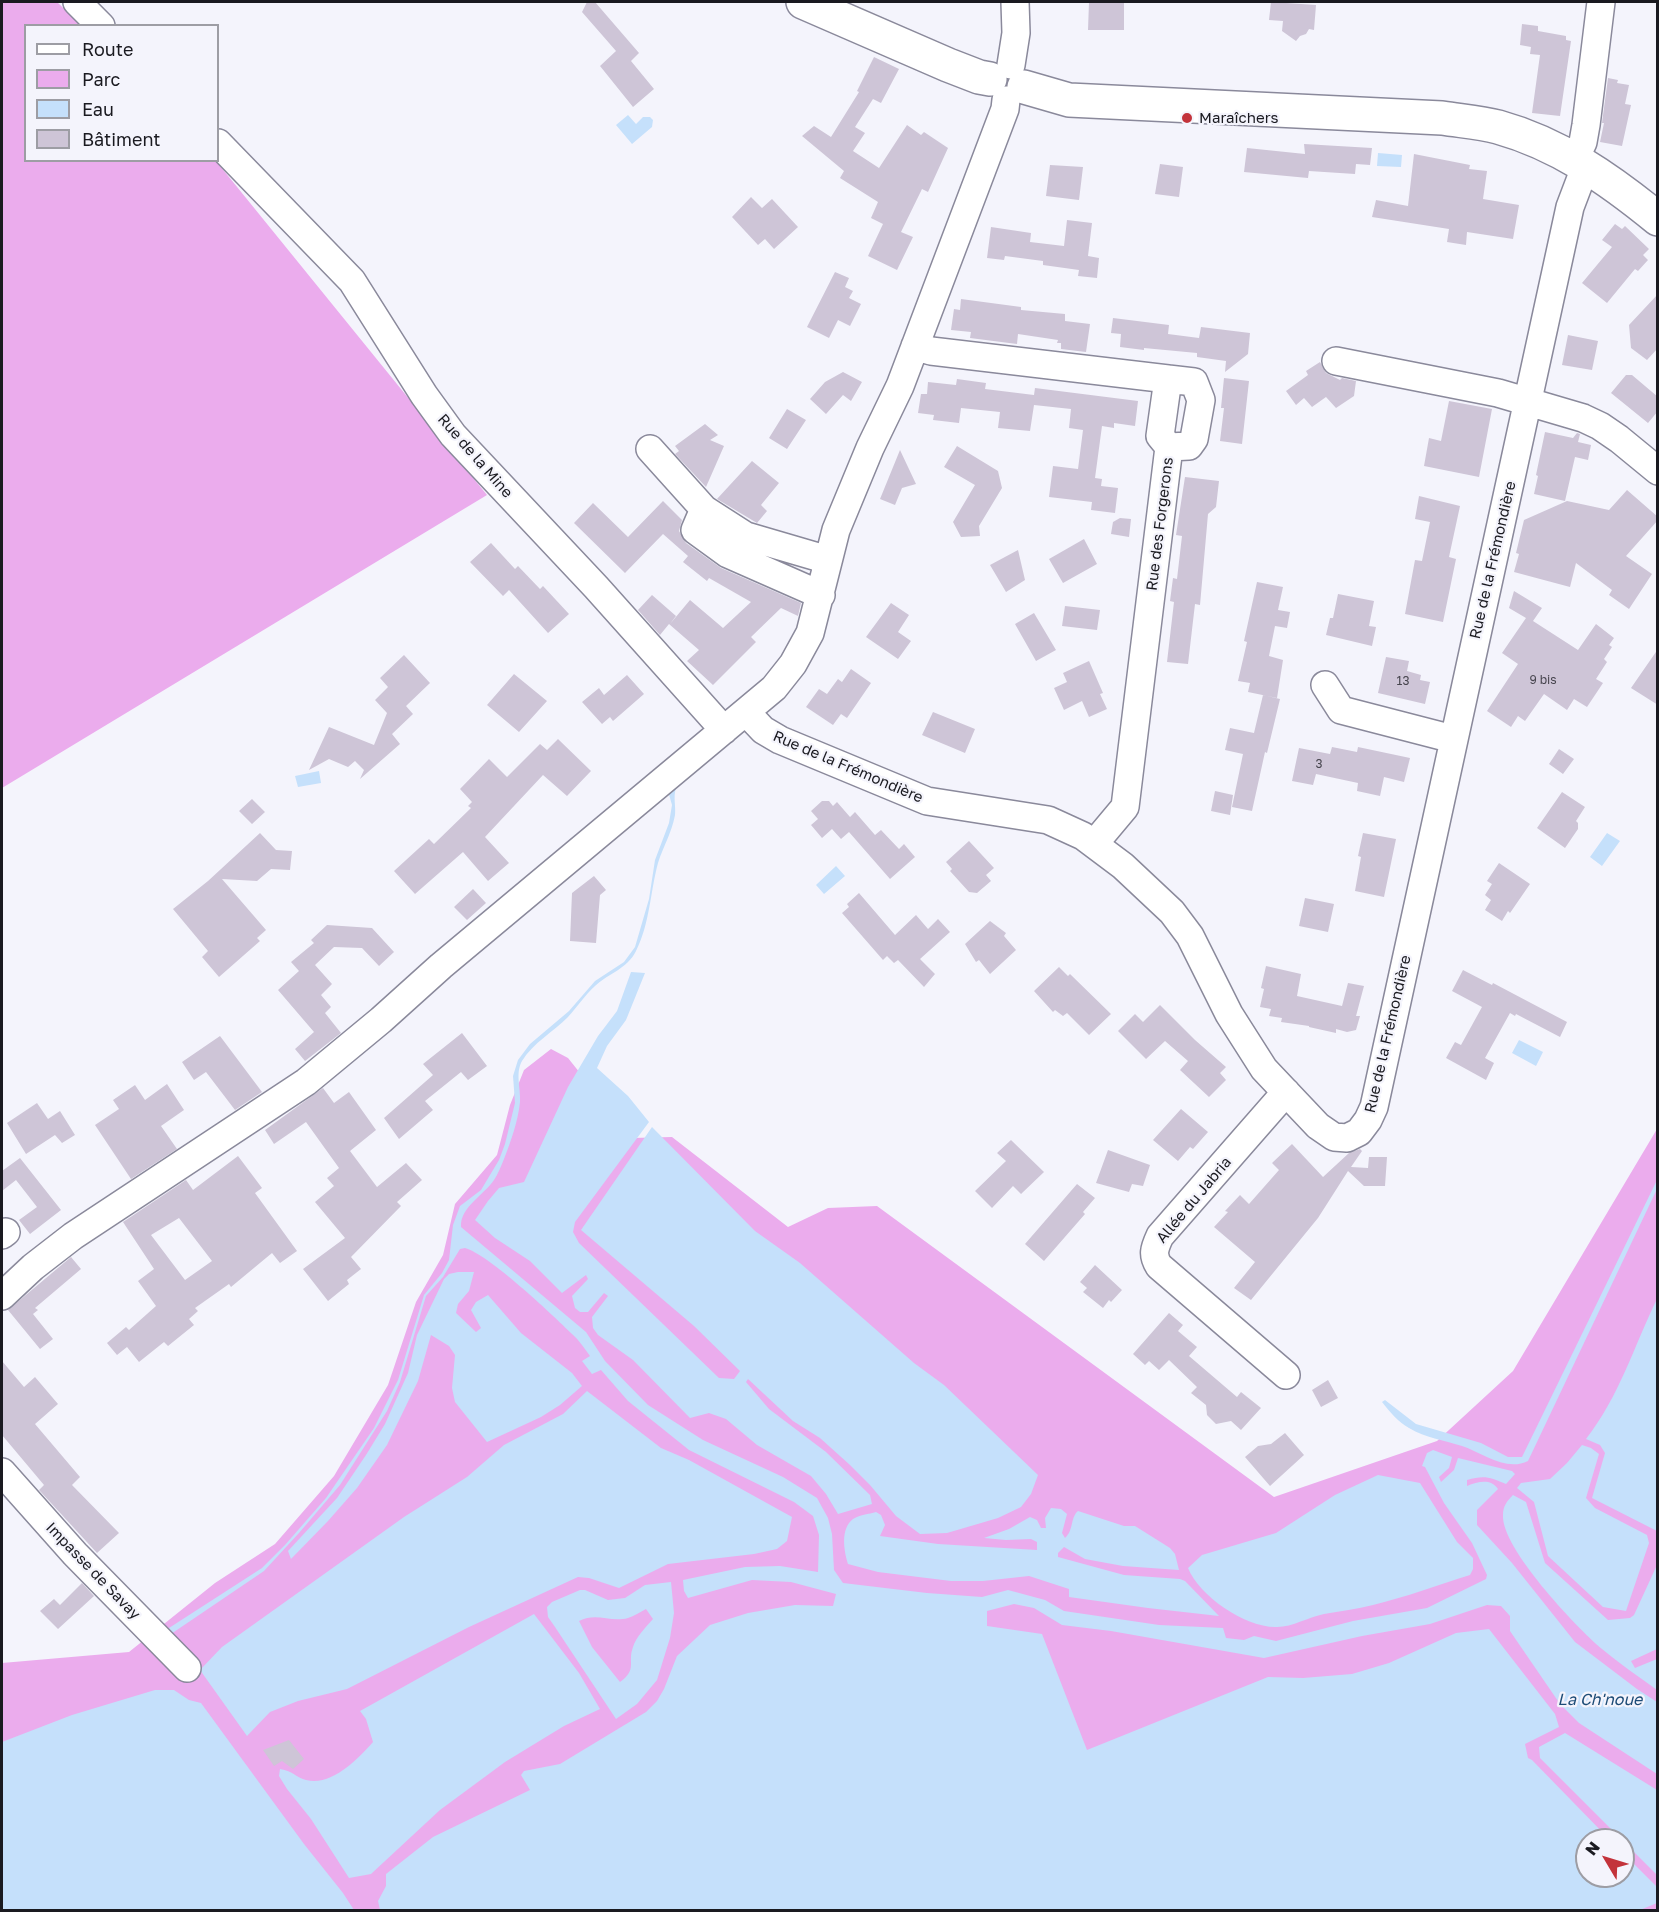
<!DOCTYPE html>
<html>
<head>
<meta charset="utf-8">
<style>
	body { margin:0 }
	#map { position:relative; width:1659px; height:1912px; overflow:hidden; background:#f4f4fc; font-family:"Golos Text",sans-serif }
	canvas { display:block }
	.frame { position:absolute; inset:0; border:3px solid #1a1a20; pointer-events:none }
	.legend { position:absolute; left:24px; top:24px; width:195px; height:138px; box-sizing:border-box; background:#f4f4fc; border:2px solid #9d9da4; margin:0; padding:8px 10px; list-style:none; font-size:18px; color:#1a1a20 }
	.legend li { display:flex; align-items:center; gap:12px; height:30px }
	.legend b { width:30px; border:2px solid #9d9da4 }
	.north { position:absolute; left:1575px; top:1828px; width:60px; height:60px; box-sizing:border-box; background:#f4f4fc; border:2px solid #9d9da4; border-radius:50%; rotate:308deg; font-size:16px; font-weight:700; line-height:24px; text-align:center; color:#1a1a20 }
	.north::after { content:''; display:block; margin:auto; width:21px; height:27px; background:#c3333b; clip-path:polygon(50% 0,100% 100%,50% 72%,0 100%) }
</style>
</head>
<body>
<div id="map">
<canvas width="1659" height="1912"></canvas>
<div class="frame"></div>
<ul class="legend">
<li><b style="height:8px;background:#fff"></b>Route</li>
<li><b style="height:16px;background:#ebaced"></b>Parc</li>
<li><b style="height:16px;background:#c5e0fb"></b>Eau</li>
<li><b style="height:16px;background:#cec5d7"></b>Bâtiment</li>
</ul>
<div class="north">N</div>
</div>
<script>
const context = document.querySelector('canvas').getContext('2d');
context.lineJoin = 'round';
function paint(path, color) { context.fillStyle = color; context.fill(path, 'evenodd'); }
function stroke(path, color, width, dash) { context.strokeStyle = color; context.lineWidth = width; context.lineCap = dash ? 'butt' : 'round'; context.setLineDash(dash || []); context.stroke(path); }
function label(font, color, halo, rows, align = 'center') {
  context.font = font + ' "Golos Text",sans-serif'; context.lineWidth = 4.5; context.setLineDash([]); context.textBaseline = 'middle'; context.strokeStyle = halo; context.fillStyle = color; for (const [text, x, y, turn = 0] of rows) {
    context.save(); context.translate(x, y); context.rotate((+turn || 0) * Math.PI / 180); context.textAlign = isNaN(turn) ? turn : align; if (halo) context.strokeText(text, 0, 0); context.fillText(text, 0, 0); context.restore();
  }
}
paint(new Path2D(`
	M2,2h55l24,23 -55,1v134l190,1 271,334 -485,293z
	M551,1049l17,9 64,80 40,-1 116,90 40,-19 49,-2 397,291 163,-56 76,-70 144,-242v781h-1655v-247l127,-11 86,-69 60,-39 59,-68 54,-91 28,-83 27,-47 12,-51 42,-49 13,-50 14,-35zM1587,1840h36v36h-36z`), '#ebaced');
paint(new Path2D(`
	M628,115l8,9 7,-7h7l3,3 -1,7 -20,17 -16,-19z
	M1378,153l24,2 -1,12 -24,-1z
	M732,738l1,1 -57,49c-3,9 0,18 -1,27 -3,17 -12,32 -17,48 -8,30 -8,60 -22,88 -9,18 -27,22 -41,35 -10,9 -18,21 -27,31 -15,15 -35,26 -46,44 -7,12 -1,28 -2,41 -2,19 -9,39 -16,57 -3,7 -6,15 -10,21 -10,15 -34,27 -33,47l125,105 19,29 43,44 55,35 80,37 34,21 11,20 4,16 2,36 9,13 84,10 55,4 26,-7 37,10 19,11 95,14 64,3 3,10 18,2 10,-4 22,5 77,-20 74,-13 59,-29 1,-4 -15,-32 -28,-40 -19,-36 -3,-1 5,-13 6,-3 19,7 -3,11 -10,9 2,5 13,-12 4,-12 54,13 3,3 -9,10c-16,-7 -22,-9 -39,-4v6c11,-4 23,-8 31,3l-21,21v15l35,38 63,79 62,47 20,13v72l-78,-51 -19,-19 -50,-73v-15l-9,-10 -14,-1 -57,19 -68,12 -98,22 -153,-27 -49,-6 -28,-17 -20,-4 -27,7v15l55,8 45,116 181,-73 35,1 49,-4 37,-11 67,-30 33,-4 66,85 4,13 -34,17 3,14 4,2 78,80h-23v36h36v-23l34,34v16l-17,7h-1260l-2,-9 8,-15v-12l47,-37 97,-47 -9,-15 3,-4 36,-7 86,-52 11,-11 7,-12 13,-33 33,-31 38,-12 47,-8 38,1 3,-12 -45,-12 -39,-2 -64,18 -4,-7 -1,-11 62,-13 35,-1 38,6 1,-37 -6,-19 -19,-14 -105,-52 -61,-49 -27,-31 -9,4 -10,-13 8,-5c-6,-8 -11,-16 -18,-22 -19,-19 -84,-80 -107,-86l-5,1 -17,28 -17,19 -26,86 -13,29 -47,74 -41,48 -35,38 -93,63h-3l1,-6 93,-60 23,-23 41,-47 48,-70 24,-48 26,-85 18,-22 7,-13 4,-35 7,-19 21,-16 18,-30 6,-16 10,-41 -2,-27 5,-16 12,-16 39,-33 26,-30 29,-19 11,-15 14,-48 6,-39 14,-37 3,-18 -4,-14z
	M319,771l2,12 -23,4 -3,-11z
	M1607,833l13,8 -18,25 -12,-9z
	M836,866l9,10 -21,18 -8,-9z
	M631,972l14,1 -19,47 -19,26 -10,22 31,28 21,26 -74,100 -2,10 6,11 140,135 15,1 6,-8 -46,-45 -113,-96 71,-103 103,104 45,32 114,100 30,22 94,90 -7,19 -10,13 -23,11 -51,15 -27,1 -24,-18 -26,-31 -20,-20 -30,-27 -27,-17 -45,-42 -2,3 23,27 57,43 44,43 2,9 -34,10 -12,-20 -15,-18 -54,-31 -31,-26 -17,-6 -19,5 -57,-58 -35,-25 -5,-7 -1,-11 16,-21 -4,-3 -16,19h-8l-5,-4 -3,-12 16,-17 -2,-4 -24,18 -32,-32 -35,-23 -20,-18 13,-19 11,-13 25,-6 44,-95 30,-51 19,-25z
	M1519,1040l24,12 -7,14 -24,-13z
	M1657,1180v9l-129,272c-22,11 -45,-8 -66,-15 -19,-6 -36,-8 -53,-18 -11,-6 -19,-16 -27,-26l3,-2 31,24 65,19 27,14h14z
	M458,1272h16l-5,19 -11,13 -2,9 20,19 5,-4 -10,-18 5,-8 12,-7 33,38 51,40 10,13 -22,19 -19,12 -54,25 -32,-40 -3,-14 3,-33 -6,-9 -18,-11 -13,46 -31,64 -30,43 -29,33 -37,38 -3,-8 49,-53 29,-43 19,-31 23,-51 9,-38 27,-56 5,-5z
	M1657,1299v232l-65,-33 13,-45 -5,-8 -14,-6c33,-42 48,-93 71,-140z
	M587,1391l74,57 28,12 103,57 -5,24 -10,8 -23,5 -86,10 -49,24 -30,-10 -11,-1 -109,50 -122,62 -49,12 -28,11 -23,24 -47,-66 22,-23 182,-130 63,-40 37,-32 59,-31z
	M1582,1445l9,3 8,6 -13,44 9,10 52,27 2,8 -23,68 -23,-4 -55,-51 -14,-54 -17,-14 4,-5 29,-4 17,-16z
	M1378,1475l42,8 37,59 16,16v11l-3,6c-32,10 -64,22 -97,30 -16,4 -33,6 -49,9 -16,3 -33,14 -49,13 -30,0 -76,-31 -87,-59l14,-13 74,-22 59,-38z
	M1513,1495l13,7 19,61 63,57 22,-2 4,-3 23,-50v84l-26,12 4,7 22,-9v31c-18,-13 -38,-27 -55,-41 -26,-22 -101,-101 -99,-134 0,-9 4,-14 10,-20z
	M1051,1508l10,1 6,5 -5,19 3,5c9,-8 5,-20 13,-27l46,15h11l35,22 5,6 4,16 -56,-4 -38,-7 -21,-12 -6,6v4l66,18 56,4 5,2 34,35 -71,-8 -79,-11v-8l-40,-13 -46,5h-32l-73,-9 -30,-8c-4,-13 -8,-35 5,-45 6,-4 16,-5 23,-7l5,3 4,10 -5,11 58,8 99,6v-8l-6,-3 -25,1 -22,-2 25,-9 21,-12 7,3 4,8h5l-1,-10z
	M671,1582l3,31 -4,25 -13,42 -20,24 -21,15 -61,-92 -7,-10 -1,-10 5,-5 28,-12h5l23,10 17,-2 20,-13zM646,1609l7,10c-7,8 -17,18 -20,28 -6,16 5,22 -13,35l-28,-35 -13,-26c18,-9 31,2 49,-3 6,-2 12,-6 18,-9z
	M534,1614l45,59 21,36 -36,17 -59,36 -65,48 -69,64 -22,4 -38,-59 -24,-30 -8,-13 1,-7c13,2 17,9 26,11 25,7 52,-21 67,-38l-7,-23 -6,-8z
	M155,1690h19l15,10 12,3 103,141 39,49 11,17h-352v-168l70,-27z
	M1565,1733l92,57v85l-117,-117 -1,-11z`), '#c5e0fb');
paint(new Path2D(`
	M587,2h8l44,51 -8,8 23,28 -21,18 -33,-41 16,-15 -34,-39z
	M1089,2l35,1v27h-36z
	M1271,2l45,3 -2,25 -5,-1 -3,5 -6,2 -4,5 -14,-10 1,-10 -14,-1z
	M1522,24l16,2v5l28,5v4l5,1 -11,75 -28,-3 8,-58 -10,-1 1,-7 -11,-2z
	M874,57l25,12 -18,34 -8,-4 -18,28 10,6 -12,18 26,17 28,-43 14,10 3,-3 24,16 -20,44 -6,-3 -21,43 12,5 -16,33 -29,-14 15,-32 -12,-6 7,-16 -38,-24 4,-7 -42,-35 12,-10 17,11 28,-45 -2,-1z
	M1608,78l10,2 -1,3 12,2 -4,19 6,1 -9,41 -22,-4 4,-19h-2z
	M1304,144l68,4 -2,17 -14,-1 -1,10 -46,-3 -1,7 -64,-6 3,-24 58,6z
	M1414,154l56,11 -1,4 18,2 -4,28 36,6 -6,34 -46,-7 -1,13 -19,-3 2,-13 -77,-12 4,-17 32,6z
	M1160,164l23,3 -4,30 -24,-3z
	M1050,165l33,2 -4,33 -33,-4z
	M751,197l11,11 10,-9 26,28 -24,22 -9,-10 -7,6 -26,-28z
	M1067,220l25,3 -4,33 11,2 -2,20 -19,-2 1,-6 -36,-5v-4l-38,-5 -1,4 -17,-2 4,-31 40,6 -1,9 34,4z
	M1615,224l7,5 3,-3 24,23 -6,6 5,5 -10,11 -3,-2 -28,34 -25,-20 30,-36 -10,-7z
	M835,272l14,6 -4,9 8,4 -4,7 12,6 -11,22 -12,-6 -9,18 -22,-11z
	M1658,294v54l-11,12 -16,-12 -2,-23z
	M961,299l60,8v3l44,4v7l25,3 -4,28 -25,-3v-6h-4l1,-3 -40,-6 -1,10 -47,-6 1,-6 -20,-2 3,-21 6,1z
	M1113,318l56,7 -1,9 31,4 2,-11 49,6 -2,21 -23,18 1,-11 -29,-4v-4l-53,-5v2l-24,-3 1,-13 -10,-1z
	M1568,335l30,6 -6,29 -30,-5z
	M1320,362l6,11 14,7 2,-2 14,3 -2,15 -18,12 -10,-11 -14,10 -8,-9 -8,7 -10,-14 22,-16 -2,-4z
	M843,372l19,10 -11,19 -8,-6 -17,19 -16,-15 15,-17z
	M1626,375h6l26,22v14l-10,12 -37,-30z
	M1224,378l25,3 -7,63 -22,-3 4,-33h-3z
	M957,379l29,4 -1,6 49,6 1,-7 103,13 -3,25 -21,-3v5l-12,-2 -7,52 7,1 -1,7 17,2 -3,25 -24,-3 1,-8 -43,-5 4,-31 25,3 5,-39 -14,-2 2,-19 -37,-4 -4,26 -32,-3 2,-16 -39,-4 -2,15 -26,-3 1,-5 -16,-2 3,-19h6l1,-12 28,3z
	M1449,401l43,8 -13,68 -55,-11 5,-28 12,3z
	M787,409l19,11 -19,29 -18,-11z
	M705,424l13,11 -8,5 14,6 -18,41 -31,-33 4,-3 -4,-5z
	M1545,432l28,6 4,-5 3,1 -2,8 13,3 -3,15 -13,-3 -10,44 -31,-7 4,-18 -2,-1z
	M957,446l41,25 4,17 -23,38 1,10 -19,1 -8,-15 22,-37 -31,-18z
	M900,450l16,34 -14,4 -7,17 -15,-6z
	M752,461l27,22 -18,22 6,6 -10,12 -40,-24z
	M1185,477l34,4 -3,26 -8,7 -8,91 -5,-1 -7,60 -21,-2 7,-60 -4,-1 3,-23 4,1 5,-43 -6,-1z
	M1627,490l31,27v3l-32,36 26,18 -23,35 -20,-14 3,-5 -36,-27 -6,24 -56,-15 5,-18 -3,-1 8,-33 43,-19 42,9z
	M1419,496l41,10 -11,51 7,2 -13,63 -38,-8 10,-54 7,1 8,-39 -15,-3z
	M663,501l19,19 -3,11 7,12 35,25 80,35 -3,13 -17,-8 -30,29 5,5 -43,43 -26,-24 12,-11 -30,-26 -9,11 -22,-25 14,-15 24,21 -6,8 20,-24 33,28 28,-26 -42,-24 -2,3 -24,-19 5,-6 -25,-22 -38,39 -51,-50 19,-20 35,34z
	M1120,518l11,1 -2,18 -18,-3 2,-12z
	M1084,539l13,25 -34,19 -14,-24z
	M491,543l24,26 3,-3 22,23 3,-3 26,28 -21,19 -39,-43 -6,6 -33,-34z
	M1018,550l7,30 -19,12 -16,-27z
	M1257,582l26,5 -5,23 12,2 -3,16 -12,-2 -6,30 14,4 -6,38 -29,-6 2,-9 -12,-2 9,-39 -3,-1z
	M1514,591l28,17 -9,13 45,29 18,-26 18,14 -5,7 3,2 -8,12 3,3 -11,17 7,4 -16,24 -13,-8 -7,11 -23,-16 -19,27 -7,-5 -7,11 -24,-16 31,-47 -16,-11 24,-35 -17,-10z
	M1338,594l36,7 -5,25 7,1 -4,19 -46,-11 4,-17h3z
	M891,603l18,12 -11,17 13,9 -13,18 -32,-22z
	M1065,606l35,4 -3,20 -35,-4z
	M1034,613l22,37 -20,11 -21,-37z
	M1658,649v56l-27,-17z
	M404,655l26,28 -24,23 7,8 -21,20 8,10 -40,35 4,-9 -9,-9 -7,6 -19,-8 -20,11 20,-43 45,18 13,-32 -12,-13 13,-13 -8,-9z
	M1386,657l23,4 -2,10 14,4 -1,5 10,2 -5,22 -47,-11z
	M1089,661l14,32 -3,1 7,15 -18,8 -7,-16 -18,9 -10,-22 13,-6 -4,-9z
	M851,669l20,14 -24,35 -6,-4 -8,11 -27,-18 13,-18 8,5 11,-15 4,3z
	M514,674l33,27 -28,31 -32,-27z
	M627,675l17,19 -31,27 -3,-4 -8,7 -20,-22 17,-14 5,7z
	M1263,695l17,4 -13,54 -2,-1 -13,59 -20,-4 11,-53 -18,-4 5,-22 24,5z
	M933,712l42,17 -10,24 -43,-18z
	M558,739l33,32 -24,25 -24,-21 -58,62 24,26 -21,18 -25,-29 -48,42 -21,-23 35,-32 5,5 37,-36 -3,-2 4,-4 -12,-13 29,-30 18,18 33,-33 7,6z
	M1332,747l25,5 1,-5 52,11 -6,24 -20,-5 -4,19 -23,-5 1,-8 -42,-9 -3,11 -21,-4 7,-33 31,6z
	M1559,749l15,10 -11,15 -14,-10z
	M1215,791l18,4 -3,20 -19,-4z
	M1562,792l23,15 -9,14 2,2v6l-13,19 -28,-20z
	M252,799l13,13 -13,12 -13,-13z
	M822,801h7l4,5 4,-4 13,15 5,-5 20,23 6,-5 18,19 5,-5 11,13 -25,22 -41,-47 -8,7 -9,-10 -10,9 -11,-13 7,-6 -7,-8z
	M260,833l16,17 16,1 -2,19 -19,-1 -14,12 -35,-2 44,51 -9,8 3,3 -41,36 -17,-20 6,-6 -35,-42 35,-28z
	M1363,833l33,6 -12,58 -29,-6 6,-34 -3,-1z
	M969,841l25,27 -8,7 5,6 -14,12 -8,-1 -19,-21 2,-2 -6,-7z
	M1499,863l31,21 -20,29 -2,-2 -6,10 -17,-11 6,-10 -6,-5 7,-11 -5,-3z
	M594,876l12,14 -6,5 -4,48 -26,-2 2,-48z
	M473,889l13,14 -19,17 -13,-13z
	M859,893l36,42 21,-20 12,14 10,-10 12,13 -30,27 15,15 -11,13 -26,-27 -4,3 -7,-7 -4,4 -41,-47 7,-6 -2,-3z
	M1305,898l29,6 -6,28 -29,-6z
	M990,921l16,12 -2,3 12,14 -26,24 -11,-14 -3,2 -11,-18z
	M327,925l45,3 22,24 -15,14 -17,-18 -28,-1 -19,18 17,19 -11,11 10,12 -6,6 16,20 -36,28 -10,-12 19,-17 -36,-42 21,-19 -8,-9 23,-19 -3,-3z
	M1266,966l35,8 -4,22 45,10 6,-23 16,3 -8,30h4l-4,14 -9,2 -11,-3v4l-27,-6v-1l-28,-4 1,-4 -13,-2 2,-7 -11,-2 4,-18 -3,-1z
	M1059,967l9,9 2,-2 41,40 -22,21 -22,-22 -4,3 -8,-6 -2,2 -19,-21z
	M1463,970l29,15 1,-2 74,39 -7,15 -44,-23 -1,2 -5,-3 -25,45 9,5 -8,17 -40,-22 9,-16 6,3 21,-38 -30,-16z
	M1160,1005l35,35 31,27 -6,6 6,7 -17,17 -29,-27 8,-9 -23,-20 -19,18 -28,-28 17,-17 8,8z
	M462,1033l25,33 -19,14 -7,-8 -36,29 8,9 -34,29 -15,-21 49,-43 -10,-11z
	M220,1036l42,56 -27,18 -29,-38 -12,8 -12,-18z
	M167,1084l17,26 -23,16 16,23 -46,30 -36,-54 24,-16 -6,-9 22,-15 10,15z
	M323,1088l11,15 15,-11 27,38 -26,21 27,36 29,-24 16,17 -25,22 4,4 -50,51 10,12 -14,11 2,4 -21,17 -25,-32 42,-31 -30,-36 19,-16 -7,-8 12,-10 -33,-46 -32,22 -9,-14z
	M37,1103l11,16 12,-8 15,24 -13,8 -7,-8 -29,19 -19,-31z
	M1181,1109l27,23 -15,17 -3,-2 -12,14 -25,-21z
	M1011,1140l33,32 -23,22 -8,-8 -21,22 -17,-17 31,-30 -9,-8z
	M1292,1144l31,33 26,-24 11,-4 2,2 -11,16 17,1 1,-11h18l-2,29h-21l-16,-15 -30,47 -67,82 -17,-12 21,-26 -41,-35 14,-15 -3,-1 15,-16 9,9 30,-34 -7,-7z
	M1108,1150l42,15 -7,21 -11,-2 -3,8 -33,-9z
	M238,1156l24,32 -7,5 42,58 -17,12 -8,-10 -41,34 -2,-3 -34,24 3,3 -9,8 5,6 -26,21 -4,-4 -25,20 -12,-15 -10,8 -10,-12 19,-16 3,3 27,-24 -18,-25 16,-12 -31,-47 63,-42 7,10zM179,1218l33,43 -27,19 -34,-45z
	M20,1158l41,52 -31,24 -11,-14 18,-13 -21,-27 -14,11v-20z
	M1077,1184l18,14 -12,14 2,2 -41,47 -19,-17z
	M71,1257l10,12 -46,39 3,2 -5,4 20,25 -13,10 -32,-39z
	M1095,1265l27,25 -11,12 -2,-2 -6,8 -20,-16 4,-4 -7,-6z
	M1169,1313l14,12 -5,6 19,16 -8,9 48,41 4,-5 20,16 -20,22 -10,-9 -15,3 -9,-9 -1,-10 -15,-12 6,-6 -28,-27 -10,10 -10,-9 -4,4 -12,-11z
	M2,1361l22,26 11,-10 23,27 -23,20 45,53 -8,8 47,48 -22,20 -58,-63 5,-5 -42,-50z
	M1328,1380l10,18 -17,9 -9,-17z
	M1285,1433l19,22 -34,31 -25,-29 13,-11 13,-2z
	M82,1583l12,13 -36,33 -18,-18 14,-12 6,6z
	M289,1740l15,19 -11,10 -11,-8 -8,5 -11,-16z`), '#cec5d7');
const minor = new Path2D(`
	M77,2l24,24
	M1011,65l5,-32 -1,-31
	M218,143l134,138 72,114 29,40 143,152 128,143
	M1575,159l8,-17 3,-17 15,-123
	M915,346l16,5 237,28 -8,57 9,11 -44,360 -31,37
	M1336,361l162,32 85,25 17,8 19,13 39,32
	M1168,379l26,3 7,18 -7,39 -5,7 -20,1
	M650,449l54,60 42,27 82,24
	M704,509l-9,21 33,24 93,41
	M1325,685l16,25 112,29
	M746,712l17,18 17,10 147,61 121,19 35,16 40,30 49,46 18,24 39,78 35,55 54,57 16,11 13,1 12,-6 9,-12 6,-13 196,-900 11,-29 7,-12
	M1286,1092l-126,144c-6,13 -8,19 -1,30l127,109
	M2,1235l4,-3
	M2,1296l31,-29 40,-31 233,-154 75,-62 60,-54 333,-278 19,-24 17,-31 26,-103 34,-82 30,-62 105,-277 1,-9
	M2,1472l73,82 112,114`);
const major = new Path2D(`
	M803,2l145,63 31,12 11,2
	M1024,87l45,13 373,18c19,3 38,4 56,9 61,17 111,52 160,92`);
stroke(minor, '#8a899b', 30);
stroke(major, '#8a899b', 36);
stroke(minor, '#fff', 27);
stroke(major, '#fff', 33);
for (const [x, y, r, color] of [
	[1187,118,6,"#c3333b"]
]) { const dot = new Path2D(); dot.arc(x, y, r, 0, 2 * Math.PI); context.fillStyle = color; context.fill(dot); stroke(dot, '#f4f4fc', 2); }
label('12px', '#47454e', null, [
	["9 bis",1543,680],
	["13",1403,681],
	["3",1319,764]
]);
label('15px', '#1a1a20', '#f4f4fc', [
	["Maraîchers",1199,118]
], 'left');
label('15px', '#1a1a20', '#f4f4fc', [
	["Rue de la Mine",475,456,49],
	["Rue des Forgerons",1160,524,-83],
	["Rue de la Frémondière",1493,560,-77],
	["Rue de la Frémondière",848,767,23],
	["Rue de la Frémondière",1388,1034,-77],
	["Allée du Jabria",1194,1200,-50],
	["Impasse de Savay",93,1571,46]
]);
label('italic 16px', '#1d4c77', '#f4f4fc', [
	["La Ch'noue",1600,1700]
]);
</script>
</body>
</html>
